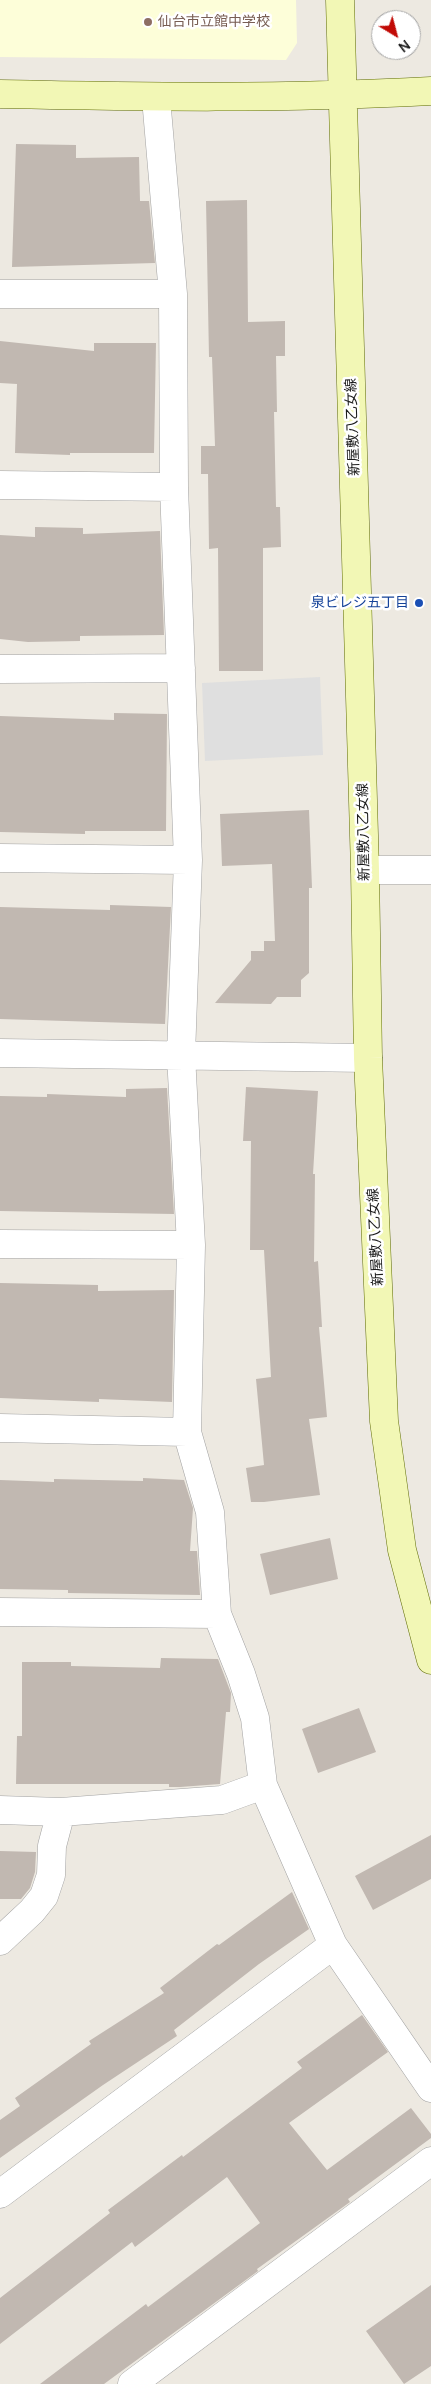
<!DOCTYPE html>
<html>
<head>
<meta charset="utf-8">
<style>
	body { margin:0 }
	#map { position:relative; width:431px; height:2384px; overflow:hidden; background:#ede9e1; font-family:Manrope,sans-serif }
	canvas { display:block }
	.north { position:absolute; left:371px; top:10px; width:50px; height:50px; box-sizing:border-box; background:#fff; border:1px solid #a4a4a4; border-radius:50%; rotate:143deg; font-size:14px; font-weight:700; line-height:20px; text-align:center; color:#1b1b1b }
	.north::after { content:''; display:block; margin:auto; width:18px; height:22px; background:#c10a05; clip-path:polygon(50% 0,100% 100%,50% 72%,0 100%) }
</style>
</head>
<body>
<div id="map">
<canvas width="431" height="2384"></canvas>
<div class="north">N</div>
</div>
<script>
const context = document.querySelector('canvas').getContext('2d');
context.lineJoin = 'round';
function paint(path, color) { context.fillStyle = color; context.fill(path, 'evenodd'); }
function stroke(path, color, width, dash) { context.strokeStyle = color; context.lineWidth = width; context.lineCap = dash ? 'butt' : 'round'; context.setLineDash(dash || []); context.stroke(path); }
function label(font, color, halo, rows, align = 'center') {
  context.font = font + ' Manrope,"Noto Sans JP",sans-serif'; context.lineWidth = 5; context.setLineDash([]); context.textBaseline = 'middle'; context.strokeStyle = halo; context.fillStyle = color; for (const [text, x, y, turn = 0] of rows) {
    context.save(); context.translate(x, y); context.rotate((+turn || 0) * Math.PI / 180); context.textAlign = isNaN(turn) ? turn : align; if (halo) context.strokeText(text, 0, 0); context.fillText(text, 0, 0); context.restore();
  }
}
paint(new Path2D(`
	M0,0h296l1,43 -11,17 -286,-3z`), '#fdfed9');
paint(new Path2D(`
	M320,677l3,78 -118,6 -3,-78z`), '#dfdfdf');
paint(new Path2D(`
	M16,144l60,1v13l63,-1 1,44h9l6,62 -143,4z
	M247,200l1,122 37,-1v35h-9l1,56h-3l2,95h4l1,40 -18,1v123h-44l-1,-123 -9,1 -1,-75h-7v-28h14l-3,-89h-3l-3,-156z
	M0,341l94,10v-8h62l-2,110h-84v2l-55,-2 2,-69 -17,-1z
	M35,527l48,1v6l77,-3 4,104 -84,1v5l-52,1 -28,-3v-104l35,2z
	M114,713l53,1 -1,117h-81v3l-85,-2v-116l114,4z
	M309,810l3,78h-3v85l-8,7v17h-24l-6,7 -56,-1 36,-43v-9h13v-10h11l-3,-77 -50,2 -2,-52z
	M110,905l61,2 -6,117 -165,-5v-112l110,3z
	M246,1087l72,4 -5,83h2l-1,88 4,-1 4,66h-3l8,90 -18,2 11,76 -56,7h-13l-5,-34 18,-3 -8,-86 15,-2 -7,-127h-14l1,-109h-8z
	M167,1088l7,126 -174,-3v-115l47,1v-3l79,3v-8z
	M0,1283l98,2v6l76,-1 -2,112 -73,-3v3l-99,-4z
	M143,1478l41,2 9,28 -3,43h7l3,44 -132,-2v-3l-68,-1v-109l54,2v-3l89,2z
	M330,1538l8,41 -68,16 -10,-41z
	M161,1658l57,1 13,34 -1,19h-4l-6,72 -40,3h-11v-3h-153l1,-48h5v-74h49v4l89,2z
	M359,1708l17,44 -58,21 -16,-44z
	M431,1835v44l-58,31 -18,-34z
	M0,1851l36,1 -1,20 -5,16 -9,11h-21z
	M292,1892l17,37 -50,35 -85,66 3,6 -74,49 -103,73v-38l20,-14 -5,-8 76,-54 -2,-3 75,-48 -4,-5 57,-44 2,1z
	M362,2015l26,37 -99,71 38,47 84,-62 20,26v4l-83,61 2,3 -93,67 1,2 -154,113h-64l106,-80 2,3 112,-84 -33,-46 -92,70 -3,-5 -132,102v-46l110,-85 -2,-3 74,-55 1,2 119,-89 -5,-6z
	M431,2285v81l-27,18 -38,-53z`), '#c1b8b1');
const street = new Path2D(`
	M156,98l17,196 1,193 14,373 -7,195 10,190 -4,187 23,80 7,102 24,60 14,44 8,67 70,160 98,143
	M0,294h173
	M0,485l174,2
	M0,669l181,-1
	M0,858l188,2
	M365,870h66
	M0,1053l368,5
	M0,1244l191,1
	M0,1428l187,4
	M0,1612l217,2
	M0,1810l61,2 161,-12 41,-15
	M0,1941l32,-30 12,-15 7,-21 1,-29 9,-34
	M0,2194l333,-249
	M132,2384l299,-223`);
const secondary = new Path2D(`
	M340,0l25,870 3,188 16,363 18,129 29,110
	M0,94c144,3 287,5 431,-3`);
stroke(street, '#a2a2a2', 29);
stroke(secondary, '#606d07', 29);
stroke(street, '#fff', 28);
stroke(secondary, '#f2f7b5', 28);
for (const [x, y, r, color] of [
	[148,22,5,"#8d6e63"],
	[419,603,5,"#1a4fb4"]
]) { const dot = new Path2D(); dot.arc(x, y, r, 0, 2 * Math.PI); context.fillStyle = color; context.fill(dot); stroke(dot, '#fff', 2); }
label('14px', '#785e54', '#fff', [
	["仙台市立館中学校",158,22]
], 'left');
label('14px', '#1b1b1b', '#fff', [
	["新屋敷八乙女線",353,427,-92],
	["新屋敷八乙女線",364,832,-91],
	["新屋敷八乙女線",376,1237,-93]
]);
label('14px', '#164399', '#fff', [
	["泉ビレジ五丁目",409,603]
], 'right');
</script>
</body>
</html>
